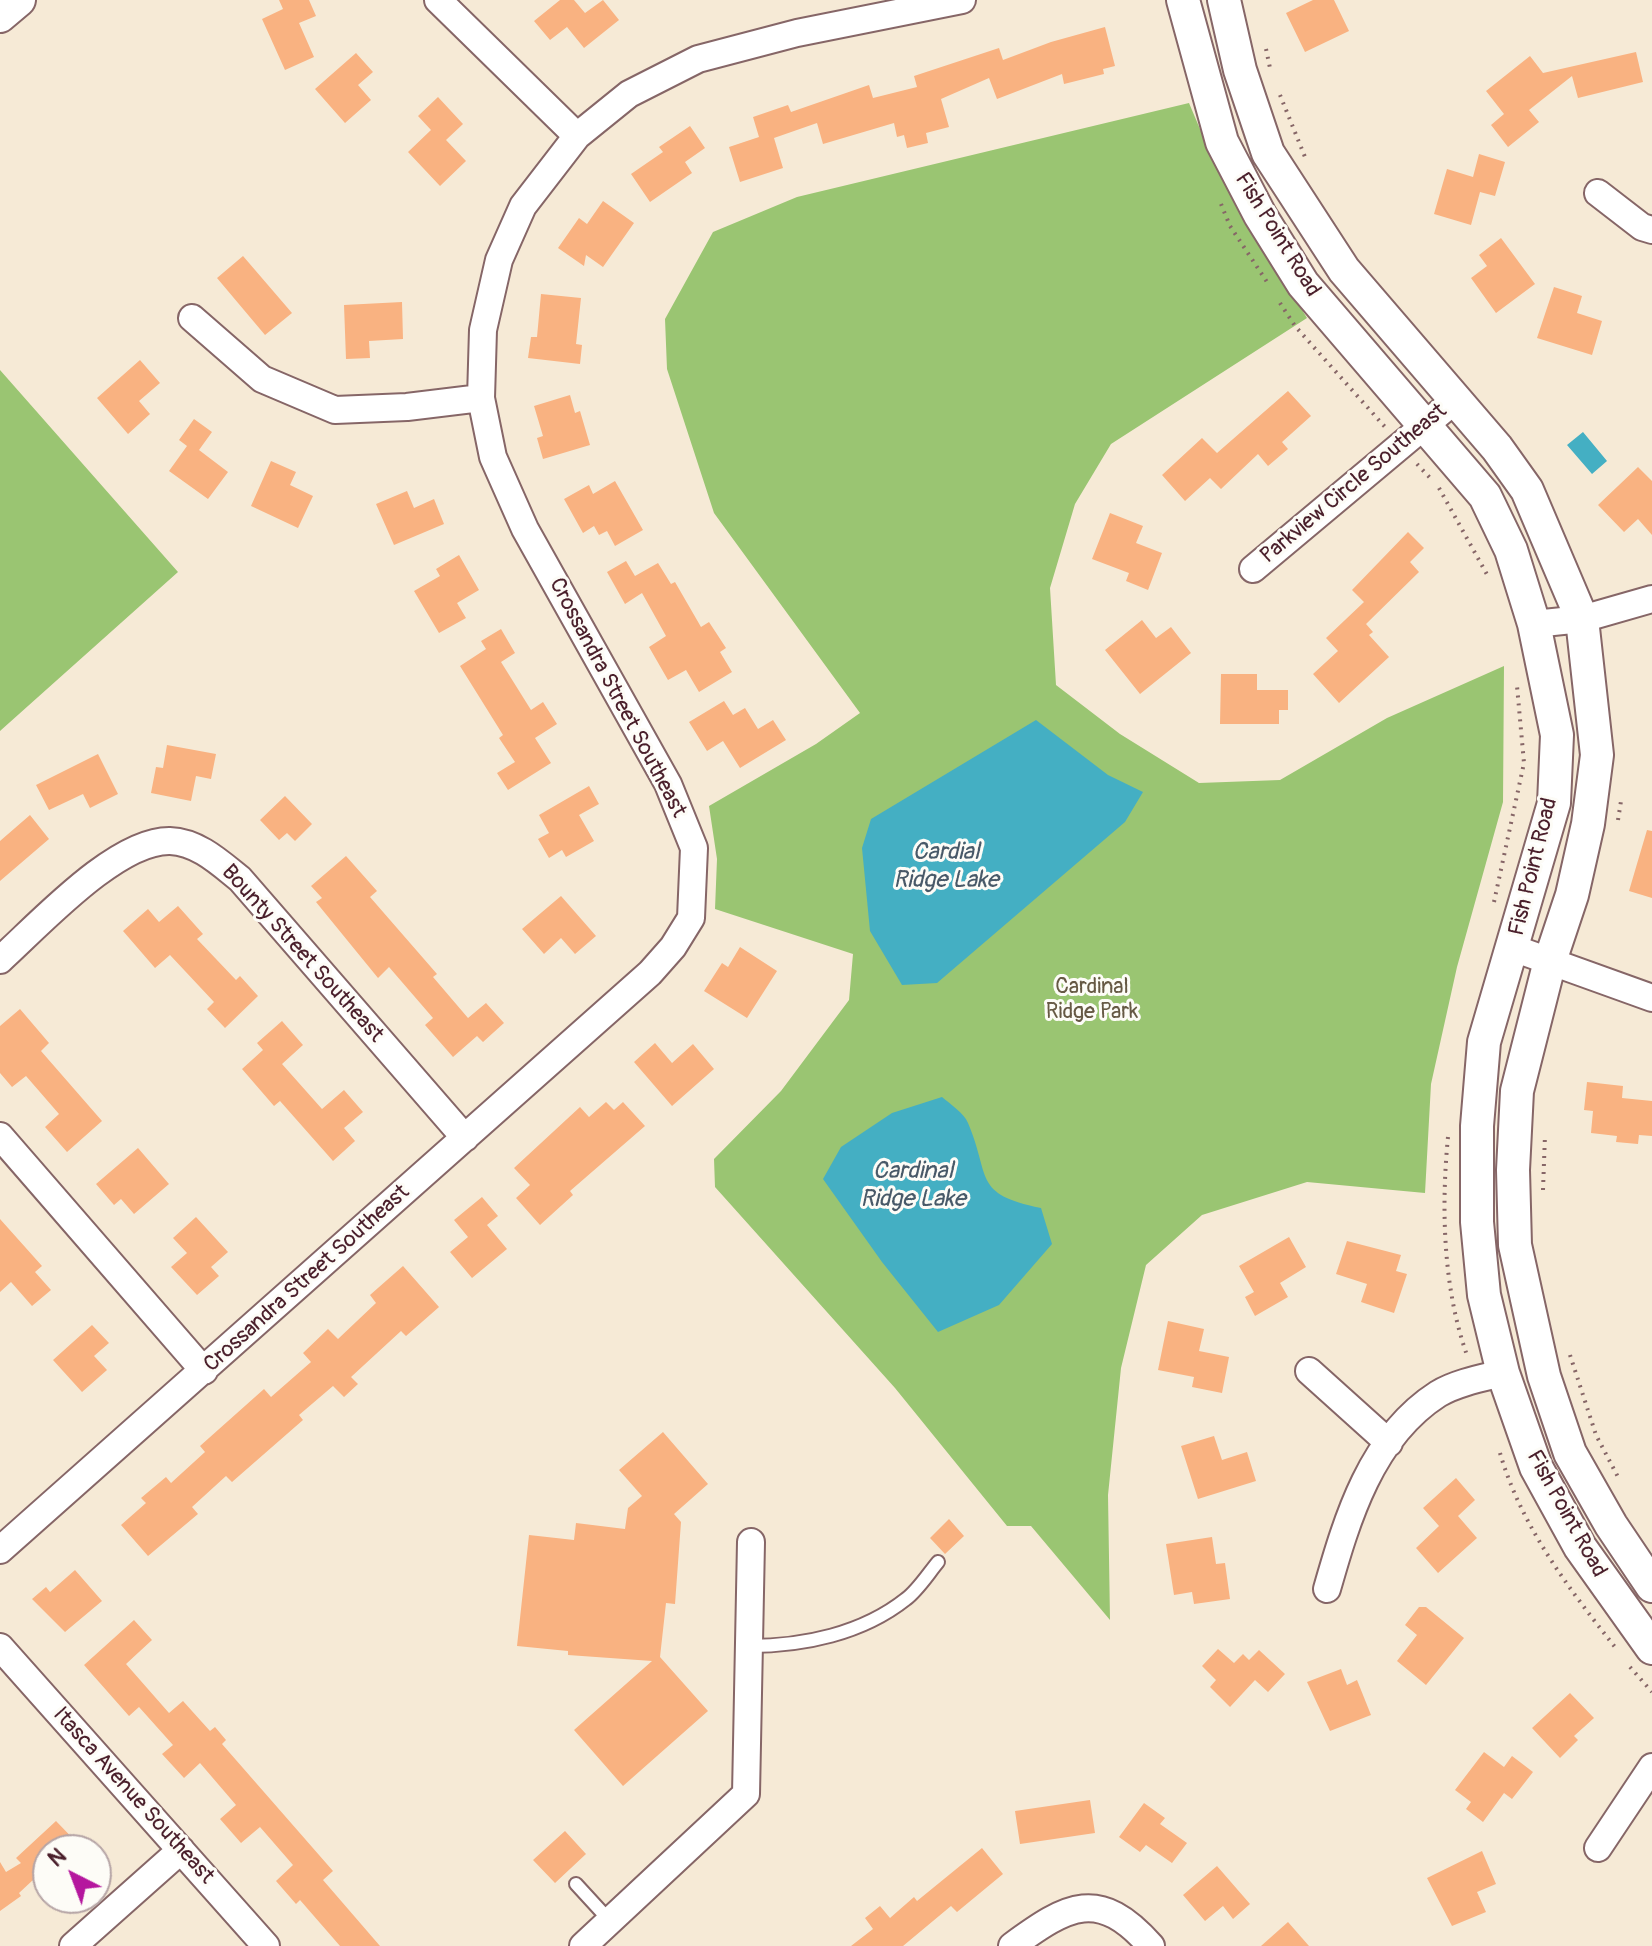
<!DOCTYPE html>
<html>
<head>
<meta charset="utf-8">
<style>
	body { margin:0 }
	#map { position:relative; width:1652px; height:1946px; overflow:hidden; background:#f6ead6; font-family:Pangolin,sans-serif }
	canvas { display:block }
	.north { position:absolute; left:32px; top:1834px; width:80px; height:80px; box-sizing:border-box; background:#fdfcf7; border:2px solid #b5a4a5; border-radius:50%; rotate:318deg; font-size:22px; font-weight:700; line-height:32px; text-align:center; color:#4a1f2b }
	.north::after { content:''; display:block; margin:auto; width:28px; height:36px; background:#b5179e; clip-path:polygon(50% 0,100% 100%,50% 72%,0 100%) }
</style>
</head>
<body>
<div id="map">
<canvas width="1652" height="1946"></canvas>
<div class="north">N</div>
</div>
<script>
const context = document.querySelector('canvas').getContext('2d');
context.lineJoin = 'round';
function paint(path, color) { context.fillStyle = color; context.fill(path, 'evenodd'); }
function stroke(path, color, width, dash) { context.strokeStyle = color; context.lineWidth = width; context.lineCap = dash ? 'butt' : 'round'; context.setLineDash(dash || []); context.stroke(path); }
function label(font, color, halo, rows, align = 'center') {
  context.font = font + ' Pangolin,sans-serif'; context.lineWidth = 6; context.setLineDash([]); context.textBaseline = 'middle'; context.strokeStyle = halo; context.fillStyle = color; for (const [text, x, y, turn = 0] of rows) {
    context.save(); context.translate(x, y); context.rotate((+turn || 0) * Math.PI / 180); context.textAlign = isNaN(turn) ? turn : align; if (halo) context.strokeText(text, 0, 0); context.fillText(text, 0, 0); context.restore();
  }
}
paint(new Path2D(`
	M1189,103l30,71 88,144 -196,126 -36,60 -25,84 6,97 64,49 79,49 81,-3 107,-62 117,-52 -1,136 -46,165 -26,117 -6,109 -118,-11 -105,33 -56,50 -25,103 -13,127 2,125 -79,-94h-24l-112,-138 -180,-201 -1,-28 67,-68 68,-91 4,-46 -138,-45 2,-50 -8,-53 107,-62 44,-31 -146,-200 -47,-144 -2,-50 48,-87 84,-35z
	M0,370l178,202 -178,159z`), '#9ac572');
paint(new Path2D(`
	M1583,432l24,29 -15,13 -25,-29z
	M1036,720l72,55 35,17 -18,30 -188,161 -35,2 -32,-54 -8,-83 9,-29z
	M942,1097c8,7 22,16 26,26 23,54 4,71 73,85l11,36 -53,61 -61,27 -56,-70 -59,-83 18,-32 51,-34z`), '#44afc3');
paint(new Path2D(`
	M279,0h30l7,16 -17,7 15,34 -29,13 -23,-51 21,-10z
	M560,0h14l11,13 18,-13 16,20 -35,28 -17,-21 -17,13 -16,-19z
	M1313,0h21l15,31 -44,21 -19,-39z
	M1105,27l10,39 -12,3 1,5 -40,10 -2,-10 -65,25 -8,-21 -48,21 8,28 -23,6 2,10 -21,5 -3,-13 -7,2 -3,-14 -71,21 -6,-21 -43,15 9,30 -43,14 -11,-35 30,-10 -6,-20 35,-12 3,7 78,-27 4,13 44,-11 -3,-11 85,-28 4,12 48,-18z
	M1636,52l7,30 -65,16 -6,-22 -43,34 10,12 -31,25 -17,-22 13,-11 -18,-23 44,-35 13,17z
	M356,53l17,19 -15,13 13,15 -26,23 -30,-34z
	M438,97l25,27 -17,16 20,21 -26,25 -32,-34 23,-22 -13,-14z
	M690,126l15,22 -20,14 7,11 -42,29 -19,-28 32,-22 -4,-5z
	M1479,154l26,8 -10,34 -15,-4 -9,33 -37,-11 13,-45 26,8z
	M603,201l31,22 -31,44 -17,-12 -2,11 -26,-18 21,-30 8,6z
	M1501,238l34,46 -39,29 -25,-35 16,-12 -8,-11z
	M243,256l49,57 -27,22 -48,-57z
	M1554,287l28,9 -5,17 25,8 -10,34 -55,-17z
	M541,294l40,4 -5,46 6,1 -2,19 -52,-6 3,-21h6z
	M402,302l1,37 -34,2 1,17 -24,1 -2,-54z
	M140,360l20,23 -21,18 11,13 -22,20 -31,-36z
	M1288,391l23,25 -29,26 6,7 -20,17 -10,-12 -37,35 -11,-11 -25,23 -23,-26 40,-37 15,15z
	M570,395l5,18 5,-2 10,34 -47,14 -6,-21 6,-2 -9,-30z
	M194,419l18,13 -13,18 29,22 -20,27 -39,-28 18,-25 -8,-6z
	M271,461l25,11 -6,13 23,11 -15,32 -47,-22z
	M1638,467l14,14v54l-14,-16 -14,13 -26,-27z
	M615,481l28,49 -28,16 -8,-15 -8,4 -5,-9 -11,7 -19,-34 25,-14 4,9z
	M407,491l7,17 20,-9 10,25 -50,21 -18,-41z
	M1110,513l33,13 -7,17 26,10 -14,37 -22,-9 3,-8 -37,-14z
	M1408,532l16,16 -14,14 9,10 -53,52 7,8 -4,3 20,22 -50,46 -26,-29 25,-23 -12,-13 38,-36 -12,-12z
	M459,555l20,35 -22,13 9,15 -27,15 -25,-42 26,-15 -4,-7z
	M626,561l9,15 23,-13 13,21 4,-2 26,45 8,-5 17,26 -6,4 12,20 -33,20 -13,-22 -18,10 -19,-33 17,-11 -24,-43 -17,11 -18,-32z
	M1142,620l14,18 15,-11 20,26 -51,41 -35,-44z
	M501,629l14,24 -14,9 30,48 12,-8 14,22 -22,14 16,25 -43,27 -11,-17 18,-11 -16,-24 4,-3 -43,-69 26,-17 -5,-8z
	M1221,674h36v16h31v20h-9v14h-59z
	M724,701l9,14 12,-7 13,21 15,-9 13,20 -46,28 -17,-27 -16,10 -18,-29z
	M167,745l49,9 -5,25 -15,-3 -5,25 -40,-8 5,-26 7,1z
	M98,754l20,40 -28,14 -7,-14 -34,16 -13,-25z
	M589,786l10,18 -20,11 15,26 -28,16 -4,-7 -13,8 -11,-19 11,-6 -10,-18z
	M285,796l27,28 -17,17 -8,-8 -8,7 -19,-20z
	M30,815l19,24 -49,42v-40z
	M1647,830l5,1v67l-23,-7z
	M346,856l31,35 -7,6 67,77 -4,3 35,41 18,-15 18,20 -21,19 -6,-6 -24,21 -28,-32 8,-7 -44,-51 -11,11 -62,-76 6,-4 -11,-12z
	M561,896l35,40 -21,18 -14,-16 -17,16 -22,-25z
	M178,906l25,28 -6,5 39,41 4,-4 18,20 -33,32 -18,-19 7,-7 -44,-47 -15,13 -32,-37 25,-22 11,13z
	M740,947l37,24 -30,47 -43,-27 18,-28 6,4z
	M20,1009l29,34 -8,8 61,70 -35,31 -22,-25 14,-13 -33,-38 -14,11 -12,-14v-47z
	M282,1021l21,24 -21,19 40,45 22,-19 19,22 -19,16 11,13 -22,20 -53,-60 -6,5 -32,-37 21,-19 -6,-7z
	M655,1043l17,20 21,-19 21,25 -42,37 -38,-44z
	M1587,1082l36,4 -1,12 30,3v35l-13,-1 -1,9 -22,-2 1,-6 -26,-3 2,-22 -9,-1z
	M606,1102l8,8 9,-8 22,24 -75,65 3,4 -33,30 -24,-27 14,-13 -16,-17 66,-61 9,10z
	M138,1148l31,36 -35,30 -13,-15 -7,6 -18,-21z
	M482,1197l16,19 -11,9 20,24 -35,29 -22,-26 18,-15 -14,-17z
	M196,1217l32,35 -17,15 8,9 -22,19 -26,-28 16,-14 -14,-15z
	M0,1219l42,47 -7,6 16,18 -19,16 -21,-24 -11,10z
	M1289,1237l17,30 -26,16 8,14 -33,19 -10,-19 9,-5 -15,-26z
	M1347,1241l54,14 -5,16 11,3 -13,39 -33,-11 6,-18 -31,-10z
	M403,1266l36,41 -33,29 -5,-5 -50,46 7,7 -14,13 -11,-11 -34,29 4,5 -71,62 -6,-6 -34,31 6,7 -50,42 -27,-31 25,-22 -5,-5 25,-21 5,6 34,-31 -5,-6 64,-57 7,8 40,-35 -8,-9 25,-24 10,10 38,-36 -6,-8z
	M1168,1321l36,8 -5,22 30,6 -7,36 -30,-6 2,-10 -36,-7z
	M92,1325l17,18 -15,13 13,14 -25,22 -29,-32z
	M663,1432l45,52 -34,30 7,8 -6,82 -9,-1 -6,54 48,54 -85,75 -49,-56 78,-69 -84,-6v-4l-51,-5 12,-111 45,5 2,-17 49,6 3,-21 14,-12 -23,-26z
	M1214,1436l8,24 25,-8 9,29 -58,18 -17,-53z
	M1456,1478l19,22 -17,16 19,22 -39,35 -22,-25 23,-22 -16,-18z
	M949,1519l15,17 -19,18 -15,-16z
	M1212,1537l4,27 9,-1 5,36 -36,5 -2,-12 -18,3 -8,-51z
	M75,1570l27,31 -37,31 -33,-33 14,-12 4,5z
	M1419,1607h7l38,31 -38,47 -29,-24 20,-26 -12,-10z
	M134,1620l18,20 -26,24 43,49 14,-12 27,30 5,-4 11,13 -4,4 111,127 -10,9 57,66h-40l-40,-46 -4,4 -20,-23 17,-16 -33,-38 -19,16 -21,-24 16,-14 -36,-42 -16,15 -22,-24 11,-9 -34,-38 -10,9 -45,-51z
	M1218,1649l16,14 9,-9 6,6 10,-10 26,24 -17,18 -13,-12 -25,27 -20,-20 6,-7 -14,-14z
	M1341,1669l6,16 10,-5 14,35 -41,16 -23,-49z
	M1570,1693l24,25 -20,18 4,4 -18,18 -28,-30z
	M1484,1752l20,15 8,-11 21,16 -21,27 -8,-6 -21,29 -17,-13 5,-7 -16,-12z
	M1090,1800l5,33 -75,11 -5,-33z
	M1144,1803l21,15 -5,6 27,19 -15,20 -26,-18 -6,7 -21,-15z
	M56,1821l28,29h-36v16l-29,27 2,3 -21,15v-49l6,10 15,-9 -5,-5z
	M565,1831l21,23 -31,29 -22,-23z
	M982,1848l21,26 -46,38 -6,-6 -48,40h-52l22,-17 -8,-11 15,-12 10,12 24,-21 3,4z
	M1482,1851l14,33 -19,8 9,20 -34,14 -25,-48z
	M1217,1866l33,38 -17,15 -10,-13 -18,15 -22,-26z
	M1288,1922l21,24h-48z`), '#f9b281');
const service = new Path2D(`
	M749,1646c54,0 113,-12 157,-47 12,-9 22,-25 32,-37
	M576,1884l34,37`);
const minor = new Path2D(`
	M438,0l139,136
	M1598,193l44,34 10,3
	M192,318l70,61 73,31 72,-3 74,-9
	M1253,569l202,-169
	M1534,624l48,-5 70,-20
	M1513,948l139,50
	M0,960c39,-35 116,-120 170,-119 28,1 50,22 70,38l225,259
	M0,1136l204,235
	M1309,1371l80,72
	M0,1550l650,-577 23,-26 18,-29 3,-70 -26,-64 -143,-255 -32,-72 -12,-59 2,-68 16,-70 24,-54 54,-70 52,-42 69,-35 99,-26 165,-33
	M1327,1589c20,-70 44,-152 111,-195 18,-11 44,-16 65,-21
	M0,1647l266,299
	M1598,1848l54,-81
	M73,1946l108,-96
	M583,1946l163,-152 5,-252
	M1012,1946c56,-41 87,-59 139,0`);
const tertiary = new Path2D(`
	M1183,0l39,142 38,73 43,69 182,212 26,54 23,74 23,111 -3,68 -70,239 -7,84v96l7,73 19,78 33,94 44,80 72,101
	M1224,0l16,70 28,83 76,117 153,178 30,42 55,129 15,136 -9,69 -16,71 -22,66 -33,130 -4,79 2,75 29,131 26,77 41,72 41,61
	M0,16l19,-16`);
stroke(service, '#866667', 16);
stroke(minor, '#866667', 30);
stroke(tertiary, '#866667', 36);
stroke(new Path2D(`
	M1266,49l4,19
	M1280,95l25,62
	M1221,204l9,22 39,59
	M1280,303l15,23 90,101
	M1417,464l16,17
	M1439,488l50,90
	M1618,820l3,-19
	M1494,902l30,-139 -7,-77
	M1448,1137c-7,71 -5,153 20,221
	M1543,1190l2,-55
	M1570,1355l26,80 22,42
	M1500,1453c21,73 69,136 115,194
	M1630,1667l22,25`), '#866667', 4, [2, 6]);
stroke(service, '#fff', 12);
stroke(minor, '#fff', 26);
stroke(tertiary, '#fff', 32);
label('22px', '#4a1f2b', '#fdfcf7', [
	["Fish Point Road",1277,235,58],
	["Parkview Circle Southeast",1354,484,-40],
	["Crossandra Street Southeast",617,698,62],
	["Fish Point Road",1534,867,-76],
	["Bounty Street Southeast",302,954,48],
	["Crossandra Street Southeast",307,1279,-42],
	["Fish Point Road",1566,1514,61],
	["Itasca Avenue Southeast",133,1796,48]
]);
label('22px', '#665944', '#fdfcf7', [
	["Cardinal",1092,987],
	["Ridge Park",1092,1012]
]);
label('italic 24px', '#485968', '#fdfcf7', [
	["Cardial",946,853],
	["Ridge Lake",946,881],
	["Cardinal",913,1172],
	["Ridge Lake",913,1200]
]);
</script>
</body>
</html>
